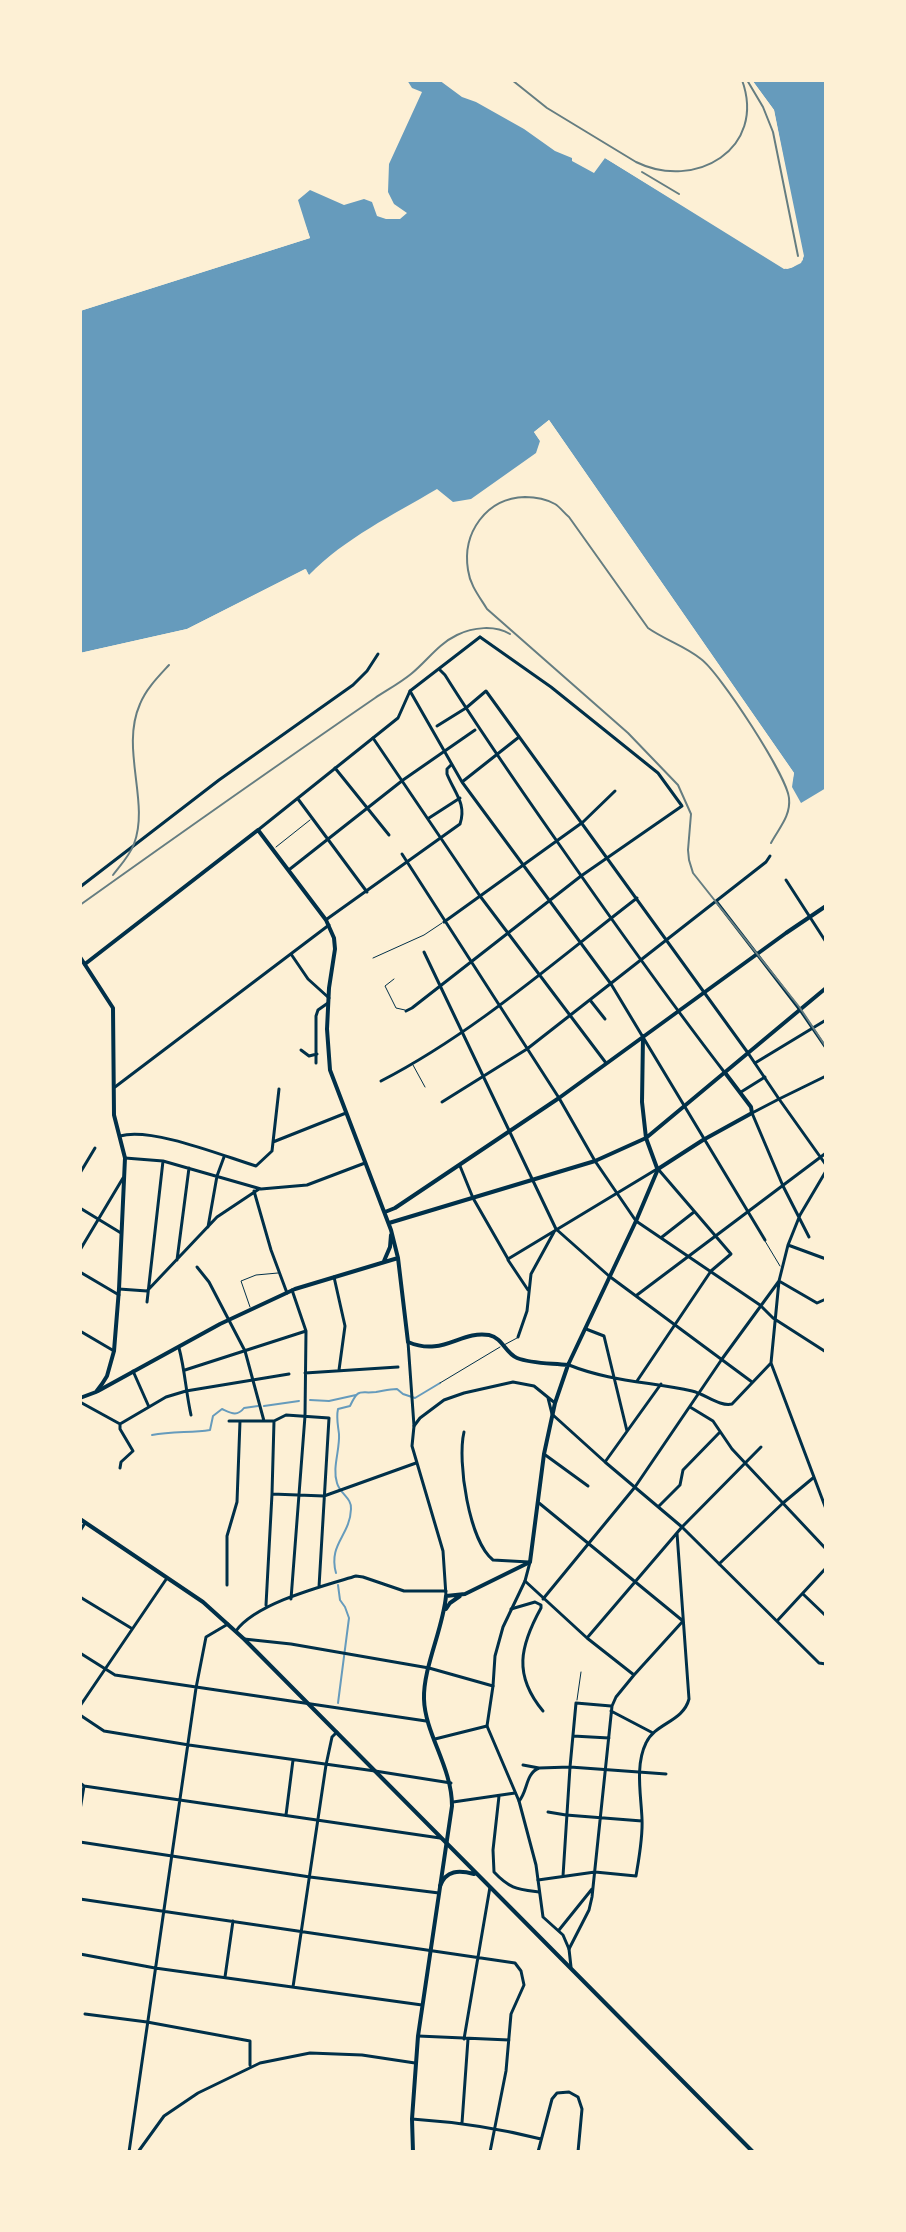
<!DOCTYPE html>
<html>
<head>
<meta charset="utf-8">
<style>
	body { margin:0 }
	#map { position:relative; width:906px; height:2232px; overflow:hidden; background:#fdf0d5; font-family:Raleway,sans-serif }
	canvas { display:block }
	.frame { position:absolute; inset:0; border:82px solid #fdf0d5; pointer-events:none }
</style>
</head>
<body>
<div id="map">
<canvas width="906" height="2232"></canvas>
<div class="frame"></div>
</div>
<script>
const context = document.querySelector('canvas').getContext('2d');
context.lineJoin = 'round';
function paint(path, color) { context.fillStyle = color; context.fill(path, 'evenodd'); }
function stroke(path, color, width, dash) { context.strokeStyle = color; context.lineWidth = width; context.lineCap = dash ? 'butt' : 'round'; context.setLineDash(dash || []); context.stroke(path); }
paint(new Path2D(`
	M407,80h32l23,17 14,5 48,27 31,22 17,7v3l22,12 11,-15 182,111 6,-2 10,-7 -29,-150 -22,-30h74v708l-25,15 -9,-16 2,-14 -245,-353 -15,12 6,9 -4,12 -65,46 -18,3 -16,-13c-44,26 -92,49 -128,86l-4,-6 -118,60 -107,24v-342l230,-73 -12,-38 12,-10 34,15 20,-6 8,3 5,14 9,3h14l7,-6 -13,-9 -6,-12 1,-28 33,-72 -10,-4z`), '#669bbc');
paint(new Path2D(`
	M748,80h4l22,30 30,146 -3,7 -10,5 -7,1 -179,-111 3,-4 22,13 155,98 7,-1 8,-8 -30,-144z
	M306,227l4,11 -230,73v-4l225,-71 -2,-8z
	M549,420l245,353 -4,18 -2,-4 2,-13 -242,-348 -9,7 5,7 -1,5 -9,-13z
	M306,569l4,9h-3l-3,-4 -116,59 -108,24v-4l107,-24z`), '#fdf0d5');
stroke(new Path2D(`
	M310,1400l19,1 27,-6
	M264,1406l35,-5
	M152,1435c20,-4 39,-2 58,-5l3,-14 9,-7c9,4 15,8 22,-1l14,-2
	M336,1573c-8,-29 14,-37 15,-64 1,-11 -11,-15 -14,-26 -5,-15 3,-33 2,-49 -1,-9 -3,-16 -1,-25l12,-3c9,-19 9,-12 26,-14 7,-1 13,-3 21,-3l6,5 12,4 25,-15
	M338,1703l11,-85 -4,-11 -5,-7 -2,-15`), '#669bbc', 2);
stroke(new Path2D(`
	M276,847l34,-27
	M373,958l51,-23 18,-12
	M394,979l-9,7 11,22 9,2
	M413,1065l12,22
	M765,1241l15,25
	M250,1307l-9,-26 15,-6 22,-2
	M504,1345l13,-7
	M440,1383l60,-36
	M577,1700l4,-28`), '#003049', 1);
stroke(new Path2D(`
	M440,670l5,5c37,59 76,115 116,172 53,76 107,152 164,226
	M410,691l52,91 149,202 154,256
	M437,726l29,-18 20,-17 262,362
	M373,738l107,158 126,167
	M335,768l54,67
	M462,782l57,-45
	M298,799l69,93
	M429,818l31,-20
	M402,854l157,244 36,63 41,60 124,84 13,13 53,34
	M290,869l113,-89 72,-50
	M786,880l40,62
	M716,901l84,109 26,38
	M327,919l133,-95c7,-20 -6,-32 -13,-50v-5l4,-4
	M444,922l139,-100 32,-31
	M424,952l132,277 53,47 143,106
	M291,954l17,25 21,19
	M590,1000l15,19
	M406,1011l6,-3 169,-132 101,-70 -24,-33 -107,-86 -71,-50
	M301,1050l8,6 8,-2
	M316,1063v-47l2,-6 10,-7
	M755,1063l71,-43
	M826,1076l-47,23 47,66
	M381,1081c93,-48 173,-119 256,-183
	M115,1087l214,-162
	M741,1092l24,-15
	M442,1102l85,-53 239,-187 4,-6
	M752,1113l31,73 26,51
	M120,1136c32,-9 103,20 136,30l16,-15 7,-62
	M273,1142l73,-29
	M125,1158l38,3 98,28 46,-4 58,-22
	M460,1166l13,32
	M80,1173l15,-25
	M254,1191l17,59 16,43
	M80,1208l41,25
	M208,1227l9,-51 7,-19
	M662,1237l32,-25
	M788,1245l38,14
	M80,1250l43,-72
	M177,1260l12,-92
	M508,1260l20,30
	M197,1267l12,15 36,69 19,70
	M80,1272l39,23
	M334,1277l11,49 -6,44
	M119,1289l28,2 70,-74 42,-28
	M637,1295l189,-142
	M147,1302l16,-141
	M586,1329l18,7 23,95
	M80,1331l34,20
	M518,1337l9,-26 4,-37 23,-42
	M408,1342l6,84
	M179,1348c6,22 7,45 12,67
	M771,1363l55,146
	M569,1365c39,16 82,17 123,26 13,3 28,16 40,13l39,-41 8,-82 9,-36 12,-30 26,-44
	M185,1370l121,-39
	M133,1371l16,36
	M305,1373l93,-6
	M637,1381l74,-110 20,-17 -73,-85
	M80,1402l40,22v5l13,22 -12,11 -1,6
	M690,1407l23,14 19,28 94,100
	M553,1415l52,47 77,65 137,136 7,1
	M229,1421h45l12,-6 43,3 -10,169
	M120,1424l46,-27 20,-6 103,-17
	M464,1432c-7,29 5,109 29,128l36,2
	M544,1454l44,32
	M605,1462l56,-78
	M272,1494l52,2 92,-33
	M539,1503l144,118
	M659,1506l21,-21 3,-15 37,-38
	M719,1564l64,-61 30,-25
	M525,1581l62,57 47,37
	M227,1585v-49l10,-34 3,-81
	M803,1594l23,22
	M80,1597l51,31
	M291,1599l14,-183 1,-85 -14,-41
	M543,1599l92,-112 87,-128 57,-78 38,22 9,-4
	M266,1605l6,-111 2,-73
	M511,1609l24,-7 6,3v3c-21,38 -28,67 2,103
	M777,1621l49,-53
	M236,1631c20,-28 87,-45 120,-55l7,1 41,14h42
	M587,1638l95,-111 79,-80
	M244,1639l47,5 138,24 64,18
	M80,1653l35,22 311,46
	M80,1706l87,-128
	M611,1711l42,22
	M80,1715l24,16 85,14 186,26
	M573,1736l36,2
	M435,1739l52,-13
	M523,1765l16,3 31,-1 96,7
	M80,1783l4,3 356,52
	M499,1796l-6,54 1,22c16,17 23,17 45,20
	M519,1801c9,-10 6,-27 20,-33
	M453,1802l62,-9
	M80,1810l4,-24
	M548,1812l18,3 76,6
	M286,1815l7,-55
	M80,1842l230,35 129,16
	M563,1876l7,-109 6,-64 35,3
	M538,1880l57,-8 41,4c3,-18 7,-39 6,-57 -1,-24 -7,-54 4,-76 9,-20 37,-21 43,-44l-12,-166
	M80,1899l435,64 6,8 3,14 -13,29 -5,57 -16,81
	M559,1930l33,-41
	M569,1949l20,-39 3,-13 20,-191 4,-9 18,-22 49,-54
	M80,1954l75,14 267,37
	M225,1977l8,-56
	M293,1987l33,-222 6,-28 5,-5
	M85,2014l62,8 103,19v24
	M418,2036l91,4
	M464,2039l26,-152
	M412,2119c44,3 86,9 129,20
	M462,2123l6,-84
	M129,2152l67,-464 10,-51 22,-13
	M138,2152l26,-36 34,-23 62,-30 50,-10 52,2 53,8
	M538,2152l14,-53 5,-6 12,-1 9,5 4,12 -4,43`), '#003049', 3);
stroke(new Path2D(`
	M258,830l140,-112 12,-27 70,-54
	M80,887l139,-107 134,-95 14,-14 11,-17
	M748,1053l31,46 -25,13
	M473,1198l35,61 149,-90
	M548,1398l4,16
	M80,1531l5,-8
	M530,1562l-5,19 -22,46 -8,29 -2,30 -6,40 32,75 17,64 7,52 20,18 6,14 2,18
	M446,1596l-3,-45 -31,-105 2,-20 6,-8 24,-18 20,-7 49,-11 21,4 21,17
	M375,1771l76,12`), '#003049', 3);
stroke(new Path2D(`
	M85,964l173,-134 68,90 8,18 1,11 -6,39 -2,41 3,41 61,160 7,28 10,84c35,15 53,-12 81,-7 14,3 16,18 28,23 15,6 35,5 51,7
	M643,1036l-1,66 4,36 11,30
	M658,1169l45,-29 49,-27 -1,-6 -25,-33
	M385,1212l10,-4 164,-110 227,-165 40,-27
	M389,1223l206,-62 51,-23 180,-150
	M384,1261l6,-14 1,-12
	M98,1391l122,-67 75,-35 103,-31
	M446,1609l4,-6 10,-7
	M413,2152l-1,-33 6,-83 34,-230c0,-39 -27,-72 -28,-107 -1,-31 19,-70 22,-103l19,-2 65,-32 14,-108 11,-51 13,-38 68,-144 22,-52`), '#003049', 4);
stroke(new Path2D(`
	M80,957l33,51 1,107 11,43 -6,131 -5,62 -7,25 -5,8 -6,8 -16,6
	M80,1519l123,83 41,37 509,513
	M440,1886c6,-16 19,-16 34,-12`), '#003049', 4);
stroke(new Path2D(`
	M512,80l35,28 89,54c59,29 131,-13 106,-82
	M747,80l16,27 10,25 25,124
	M642,172l37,22
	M771,843c8,-15 20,-27 18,-45 -2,-22 -69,-125 -88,-139 -16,-13 -36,-19 -53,-31l-79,-111c-5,-4 -9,-10 -14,-13 -9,-5 -20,-7 -30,-7 -39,1 -63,36 -57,73 2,15 11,26 19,39l141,124 50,52 13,29 -3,36 1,10 4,13 107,135 26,39
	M113,875c7,-9 17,-20 21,-31 16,-42 -14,-95 6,-140 6,-15 18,-27 29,-39
	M80,905c98,-70 196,-139 295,-207 12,-8 25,-15 36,-24 16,-13 27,-30 46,-39 16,-8 38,-10 53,-1`), '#657d81', 2);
</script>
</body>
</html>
